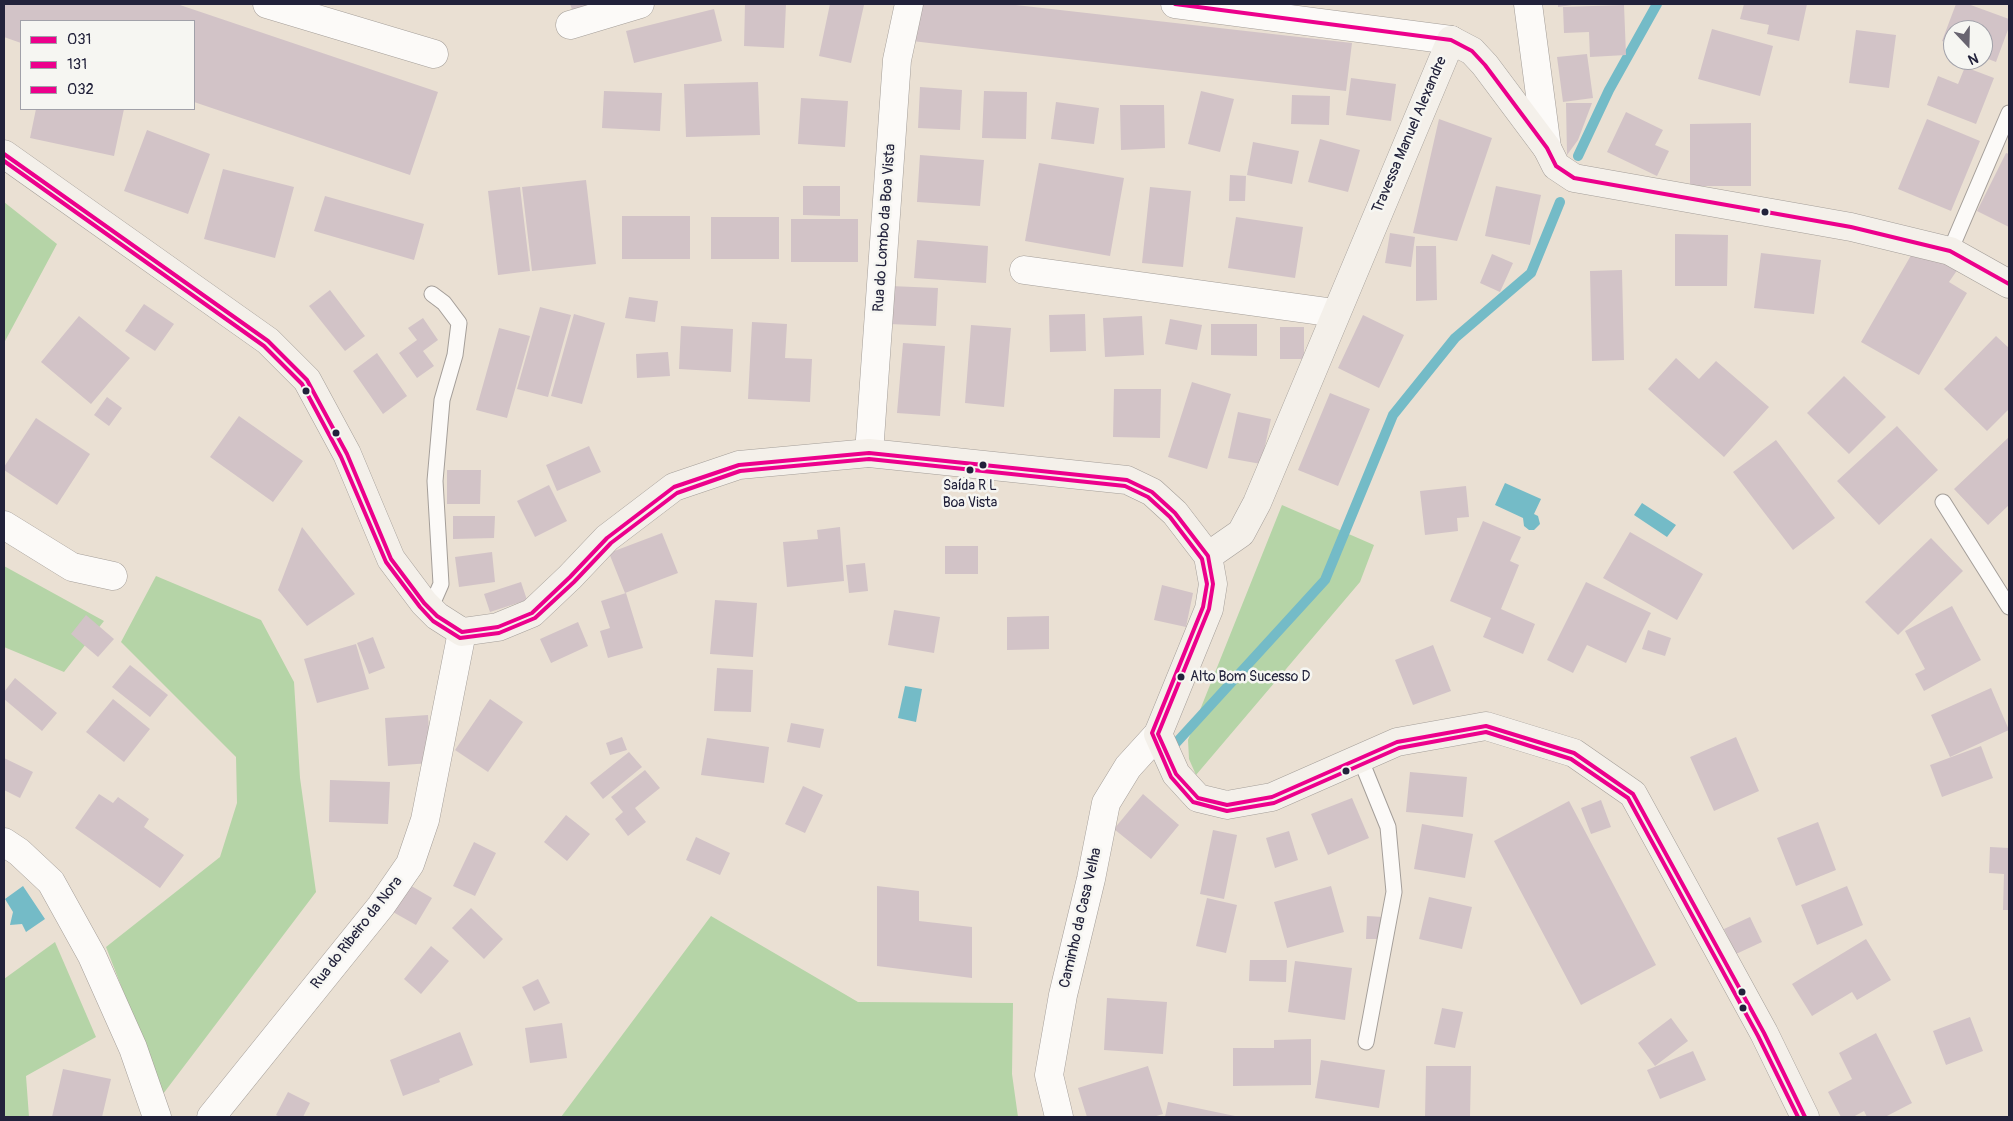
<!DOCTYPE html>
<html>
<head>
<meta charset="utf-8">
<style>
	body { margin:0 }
	#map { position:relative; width:2013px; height:1121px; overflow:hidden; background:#eae0d3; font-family:Pangolin,sans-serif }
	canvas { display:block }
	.frame { position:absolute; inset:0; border:5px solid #22223b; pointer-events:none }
	.legend { position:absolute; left:20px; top:20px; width:175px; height:90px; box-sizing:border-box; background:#f6f6f2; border:1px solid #a1a1a9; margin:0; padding:6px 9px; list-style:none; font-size:15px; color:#22223b }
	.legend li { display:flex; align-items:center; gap:10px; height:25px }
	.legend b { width:25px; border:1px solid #a1a1a9 }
	.north { position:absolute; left:1943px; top:20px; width:50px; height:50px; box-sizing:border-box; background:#f6f6f2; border:1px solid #a1a1a9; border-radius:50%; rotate:159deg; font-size:14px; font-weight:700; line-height:20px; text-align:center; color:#22223b }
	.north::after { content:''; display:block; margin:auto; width:18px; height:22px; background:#686470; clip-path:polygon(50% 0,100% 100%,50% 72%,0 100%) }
</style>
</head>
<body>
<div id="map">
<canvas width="2013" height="1121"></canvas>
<div class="frame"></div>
<ul class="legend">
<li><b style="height:6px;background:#ec008c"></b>031</li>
<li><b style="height:6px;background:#ec008c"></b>131</li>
<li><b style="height:6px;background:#ec008c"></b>032</li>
</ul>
<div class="north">N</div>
</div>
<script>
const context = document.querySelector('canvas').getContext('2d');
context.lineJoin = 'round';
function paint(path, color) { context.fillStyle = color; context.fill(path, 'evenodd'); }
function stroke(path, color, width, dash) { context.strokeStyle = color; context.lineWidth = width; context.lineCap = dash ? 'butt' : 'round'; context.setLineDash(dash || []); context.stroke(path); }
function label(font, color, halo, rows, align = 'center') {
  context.font = font + ' Pangolin,sans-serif'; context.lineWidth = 5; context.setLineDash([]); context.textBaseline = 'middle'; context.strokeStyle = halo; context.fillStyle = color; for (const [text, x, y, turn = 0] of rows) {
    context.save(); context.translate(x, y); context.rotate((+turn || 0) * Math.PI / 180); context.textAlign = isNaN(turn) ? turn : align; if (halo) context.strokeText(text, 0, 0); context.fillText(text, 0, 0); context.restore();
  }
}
paint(new Path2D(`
	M4,202l53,42 -53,99z
	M1282,505l92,40 -14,37 -164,193 -7,-16 -1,-19z
	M4,566l100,55 -40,51 -60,-25z
	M156,576l105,44 33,62 6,96 16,114 -153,202 -57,-147 114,-90 17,-54 -1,-46 -115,-115z
	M711,916l147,86 155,1 -1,71 6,43h-457z
	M55,942l41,95 -70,39 3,41h-25v-138z`), '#b5d4a7');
paint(new Path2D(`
	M1505,483l36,16 -7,15 4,2 2,8 -6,6h-5l-5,-4 -1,-8 -28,-13z
	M1642,503l34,22 -9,12 -33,-22z
	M905,686l17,3 -6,33 -18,-4z
	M23,886l22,33 -19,13 -4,-8 -12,1 3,-13 -8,-13z`), '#74bbc7');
stroke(new Path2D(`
	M1578,156l31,-66 48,-86
	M1176,743l149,-163 68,-165 62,-77 76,-65 29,-71`), '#74bbc7', 10);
paint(new Path2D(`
	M4,4h173l261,88 -28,83 -216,-73v-81h-173v22l-17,-6z
	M570,4h30l-27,8z
	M745,4h41l-2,44 -40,-2z
	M830,4l34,1 -13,58 -32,-7z
	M917,4h90l345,39 -6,48 -434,-50z
	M1558,4h14v1l-14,2z
	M1744,4h63l-8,37 -32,-7 2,-9 -29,-6z
	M1956,4h12l41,15v8l-13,35 -13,-5v-27h-30v15l-11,-4z
	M1624,5l2,50 -36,2 -1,-25 -25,1 -1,-26z
	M714,9l8,32 -88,22 -8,-32z
	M1712,29l61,17 -13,50 -62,-17z
	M1856,30l40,5 -7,53 -40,-5z
	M1587,54l6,44 -30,4 -6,-45z
	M1965,67l29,11 -18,46 -49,-19 11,-29 20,8z
	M1351,78l45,6 -5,37 -45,-6z
	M758,82l2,53 -74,2 -2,-53z
	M920,87l42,3 -2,40 -42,-2z
	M604,91l58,2 -2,38 -58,-3z
	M984,91l43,1 -1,47 -44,-1z
	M1201,91l33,8 -14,53 -32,-8z
	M1292,95l38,1 -1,29 -38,-1z
	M801,98l47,3 -3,46 -47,-3z
	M1056,102l43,6 -5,36 -43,-5z
	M1566,103h26l-14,37 -11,15z
	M1120,105h44l1,43 -44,2z
	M36,109h88l-10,47 -84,-18z
	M1626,112l37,18 -8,15 14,6 -12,25 -50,-24z
	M1439,119l53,19 -35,103 -44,-8z
	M1927,119l53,22 -29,70 -53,-22z
	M1751,123v63h-61v-62z
	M147,130l63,24 -22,60 -64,-23z
	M1320,139l40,11 -12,42 -40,-10z
	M1253,142l46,9 -7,33 -45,-9z
	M2006,153l3,1v73l-32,-16z
	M920,155l64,5 -4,46 -63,-4z
	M1039,163l85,15 -14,78 -85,-15z
	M223,169l71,18 -19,71 -71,-19z
	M1230,175l16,1 -1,25h-16z
	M586,180l10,84 -64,7 -10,-84z
	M803,186h37v30l-37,-1z
	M1496,186l45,9 -11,50 -45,-9z
	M520,187l10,84 -32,4 -10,-84z
	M1150,187l41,4 -8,76 -41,-4z
	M325,196l99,28 -10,36 -100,-29z
	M622,216h68v43h-68z
	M711,217h68v42h-68z
	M1236,217l67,10 -8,51 -67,-10z
	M791,219h67v43h-67z
	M1390,233l25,4 -4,30 -26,-4z
	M1675,234l53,1 -1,51h-52z
	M917,240l71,6 -2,37 -72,-5z
	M1917,245l41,24 -9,13 18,11 -48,82 -58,-33z
	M1416,246h20l1,54 -21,1z
	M1761,253l60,7 -7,54 -60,-6z
	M1492,254l21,9 -13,29 -20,-9z
	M1622,270l2,90 -32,1 -2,-90z
	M890,286l48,2 -2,38 -47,-2z
	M330,290l35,46 -20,15 -36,-45z
	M629,297l29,4 -3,21 -30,-4z
	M144,304l30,20 -19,27 -30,-20z
	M540,307l31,8 -23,82 -31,-8z
	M574,314l31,9 -23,81 -31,-8z
	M1085,314l1,37 -36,1 -1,-37z
	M1363,315l41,20 -25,53 -41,-20z
	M79,316l51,42 -39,46 -50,-42z
	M1142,316l2,39 -39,2 -2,-39z
	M423,318l15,22 -15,11 11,15 -17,12 -18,-25 18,-13 -9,-12z
	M1170,319l32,6 -5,25 -32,-6z
	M752,322l35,2 -2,34 27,1 -2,43 -62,-3z
	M1211,324h46v32l-46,-1z
	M971,325l40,3 -7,79 -39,-4z
	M681,326l52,3 -2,43 -52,-3z
	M1280,327h24v32h-24z
	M499,328l31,8 -23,82 -31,-8z
	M1996,336l13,12v61l-22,22 -43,-42z
	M903,343l42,3 -5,70 -43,-3z
	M668,352l2,24 -33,2 -1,-24z
	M377,353l30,43 -24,18 -30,-43z
	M1676,358l23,21 17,-18 53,46 -45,50 -76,-68z
	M1844,376l42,41 -37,37 -42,-41z
	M1192,382l39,12 -24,75 -39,-12z
	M1114,389h47l-1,49 -47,-1z
	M1330,393l40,16 -32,77 -40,-16z
	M107,397l15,11 -13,18 -15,-11z
	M1238,412l33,7 -10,45 -33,-6z
	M239,416l64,45 -30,41 -63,-45z
	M36,418l54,36 -33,51 -53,-35v-3z
	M1897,426l41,44 -59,55 -42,-44z
	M2009,437v68l-21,20 -34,-36z
	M1776,440l59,78 -42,32 -60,-78z
	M589,446l12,26 -44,19 -11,-26z
	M447,470h34l-1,34h-33z
	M549,485l18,36 -32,16 -18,-36z
	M1466,486l3,31 -12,1 1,13 -33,4 -5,-44z
	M453,516h42l-1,22 -41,1z
	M1483,521l38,16 -11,24 9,4 -18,44 34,15 -12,30 -40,-17 8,-19 -41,-17z
	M302,527l53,67 -48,32 -29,-36z
	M840,527l4,54 -57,6 -4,-45 35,-3 -1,-9z
	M1630,532l73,42 -26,46 -74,-42z
	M662,533l16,40 -53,20 -16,-40z
	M1931,538l32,33 -65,64 -33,-33z
	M945,546h33v28h-33z
	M492,552l3,30 -36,5 -4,-30z
	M865,563l3,28 -19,2 -3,-28z
	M521,582l6,18 -37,12 -6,-18z
	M1586,582l65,31 -25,50 -39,-18 -14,28 -26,-13z
	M1162,585l31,8 -7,34 -32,-7z
	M626,593l17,55 -35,10 -8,-27 10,-3 -9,-27z
	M715,600l42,3 -4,54 -43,-3z
	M1952,606l29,54 -57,31 -9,-17 10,-5 -20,-38z
	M894,610l46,7 -6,36 -46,-8z
	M86,615l28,24 -16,18 -27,-23z
	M1049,616v33l-42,1v-33z
	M578,622l10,24 -37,17 -11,-24z
	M1648,630l23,8 -6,18 -23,-7z
	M373,637l12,31 -16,6 -12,-31z
	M356,644l13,45 -52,14 -13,-44z
	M1433,645l18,46 -38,14 -18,-45z
	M130,665l38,30 -18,22 -38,-30z
	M717,668l36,2 -2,42 -37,-1z
	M15,678l42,35 -15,18 -38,-32v-7z
	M1991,688l18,42 -59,27 -19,-42z
	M113,699l37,30 -26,33 -38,-30z
	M490,699l33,23 -35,50 -33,-22z
	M428,715l3,48 -43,3 -3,-48z
	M791,723l33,6 -4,19 -33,-6z
	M622,737l5,13 -17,5 -4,-12z
	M1736,737l23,54 -45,20 -24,-54z
	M707,738l62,9 -5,36 -63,-8z
	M1981,746l12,32 -51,19 -12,-32z
	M629,752l13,15 -39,32 -13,-16z
	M4,758l29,14 -13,26 -16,-8z
	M645,770l15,18 -25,20 11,14 -18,14 -13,-17 8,-7 -12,-15z
	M1410,772l57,5 -4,40 -57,-5z
	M330,780l60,2 -2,42 -59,-2z
	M803,786l20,9 -18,38 -20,-9z
	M99,794l14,9 5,-6 31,22 -5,8 40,28 -24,33 -85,-60z
	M1143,794l36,31 -28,34 -37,-30z
	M1352,798l17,40 -41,17 -17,-41z
	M1601,800l10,27 -20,7 -10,-26z
	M1569,801l87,164 -75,40 -87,-164z
	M566,815l24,19 -23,27 -23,-19z
	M1818,822l18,48 -40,16 -19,-48z
	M1422,824l51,10 -8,44 -51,-9z
	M1213,830l24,5 -13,64 -24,-5z
	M1289,831l9,29 -23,8 -9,-30z
	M696,837l34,16 -10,22 -34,-15z
	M474,842l22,11 -21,43 -22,-10z
	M1990,847l19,1v62h-6l1,-36 -15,-1z
	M408,884l24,14 -16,27 -23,-13z
	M877,886l42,5v30l53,6v51l-95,-12z
	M1331,886l13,46 -57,16 -13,-46z
	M1847,886l16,39 -46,20 -16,-40z
	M1429,897l43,10 -10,42 -43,-10z
	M1207,898l30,7 -11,48 -30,-7z
	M471,908l32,31 -19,20 -32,-31z
	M1367,916l16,1 -1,22h-16z
	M1750,917l12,25 -26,12 -12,-25z
	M1866,939l25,41 -34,20 -5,-8 -40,24 -20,-32z
	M431,946l18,15 -28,33 -17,-15z
	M1250,960h37l-1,22 -37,-1z
	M1295,961l57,7 -7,52 -57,-8z
	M538,979l12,24 -16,8 -12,-24z
	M1107,998l60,4 -4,52 -59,-4z
	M1442,1008l21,4 -8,36 -21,-4z
	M1970,1017l13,34 -37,14 -13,-34z
	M1671,1018l17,23 -33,25 -17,-23z
	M562,1023l5,35 -37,5 -5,-35z
	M460,1032l13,33 -34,14 1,3 -37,14 -13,-36z
	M1876,1033l36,70 -27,14h-18l-3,-6 -11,6h-12l-13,-25 24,-13 -13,-26z
	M1311,1039v46l-78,1v-38h41v-8z
	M1693,1051l13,29 -46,19 -13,-29z
	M1321,1060l64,10 -6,38 -64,-10z
	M1148,1066l15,48 -10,3h-66l-9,-29z
	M1426,1066h45l-1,51h-45z
	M63,1069l48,10 -9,38h-50z
	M288,1092l22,11 -7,14h-23l-4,-2z
	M1168,1102l67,14v1h-70z`), '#d2c3c7');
const lane = new Path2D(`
	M1950,251l59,-138
	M1943,502l66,105
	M424,603l10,-3 7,-16 -6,-103 7,-81 13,-45 4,-32 -15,-20 -12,-9
	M1360,758l28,69 6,65 -28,150`);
const street = new Path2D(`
	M267,4l167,50
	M1175,4l276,36
	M1528,4l19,144
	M570,25l70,-21
	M1024,270l311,43
	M869,453l28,-393 12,-56
	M4,525l68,42 41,9
	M4,842l15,10 32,30 41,74 41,92 24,69
	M211,1117l170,-211 29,-42 15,-44 37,-188
	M1059,1117l-10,-42 14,-80 28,-116 15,-76 22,-36 30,-33`);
const secondary = new Path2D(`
	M4,154l264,187 39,39 40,74 44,105 33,44 13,13 25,16 36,-5 34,-14 38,-36 37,-39 67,-51 65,-22 130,-12 258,27 25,12 23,21 33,43 5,28 -4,25 -51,125 18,40 22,24 29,7 45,-8 125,-55 89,-16 88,27 59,41 131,239 41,84
	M1208,556l33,-23 16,-30 194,-463 21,11 13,14 62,83 9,18 18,12 277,49 99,24 59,33`);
stroke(lane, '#a49e99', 17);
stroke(street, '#a49e99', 29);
stroke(secondary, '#a49e99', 29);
stroke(lane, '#fcfaf8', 15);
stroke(street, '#fcfaf8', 28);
stroke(secondary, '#f4f0ea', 28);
stroke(new Path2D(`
	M4,154l264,187 39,39 40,74 44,105 33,44 13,13 25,16 36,-5 34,-14 38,-36 37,-39 67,-51 65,-22 130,-12 258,27 25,12 23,21 33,43 5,28 -4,25 -51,125 18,40 22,24 29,7 45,-8 125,-55 89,-16 88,27 59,41 131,239 41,84`), '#ec008c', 4);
stroke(new Path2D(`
	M4,161l260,185 38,38 39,73 45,105 34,45 13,14 27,17 39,-5 36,-15 39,-36 37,-39 66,-50 63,-22 129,-12 256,27 23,11 22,20 32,42 5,25 -4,23 -51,126 19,44 22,25 34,9 47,-8 125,-55 87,-16 85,27 57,39 130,238 40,81`), '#ec008c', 4);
stroke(new Path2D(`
	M1175,4l276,36 21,11 13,14 62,83 9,18 18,12 277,49 99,24 59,33`), '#ec008c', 4);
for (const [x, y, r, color] of [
	[1765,212,4.5,"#22223b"],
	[306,391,4.5,"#22223b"],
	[336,433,4.5,"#22223b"],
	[983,465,4.5,"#22223b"],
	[970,470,4.5,"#22223b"],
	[1181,677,4.5,"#22223b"],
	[1346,771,4.5,"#22223b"],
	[1742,992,4.5,"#22223b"],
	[1743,1008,4.5,"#22223b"]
]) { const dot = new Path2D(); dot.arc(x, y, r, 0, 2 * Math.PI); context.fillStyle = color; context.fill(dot); stroke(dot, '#f6f6f2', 2); }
label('14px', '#22223b', '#f6f6f2', [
	["Saída R L",970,486],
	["Boa Vista",970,503],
	["Alto Bom Sucesso D",1190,677,"left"]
]);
label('15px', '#22223b', '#f6f6f2', [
	["Travessa Manuel Alexandre",1410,135,-67],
	["Rua do Lombo da Boa Vista",885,228,-86],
	["Caminho da Casa Velha",1081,918,-77],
	["Rua do Ribeiro da Nora",357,933,-52]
]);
</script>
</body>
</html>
